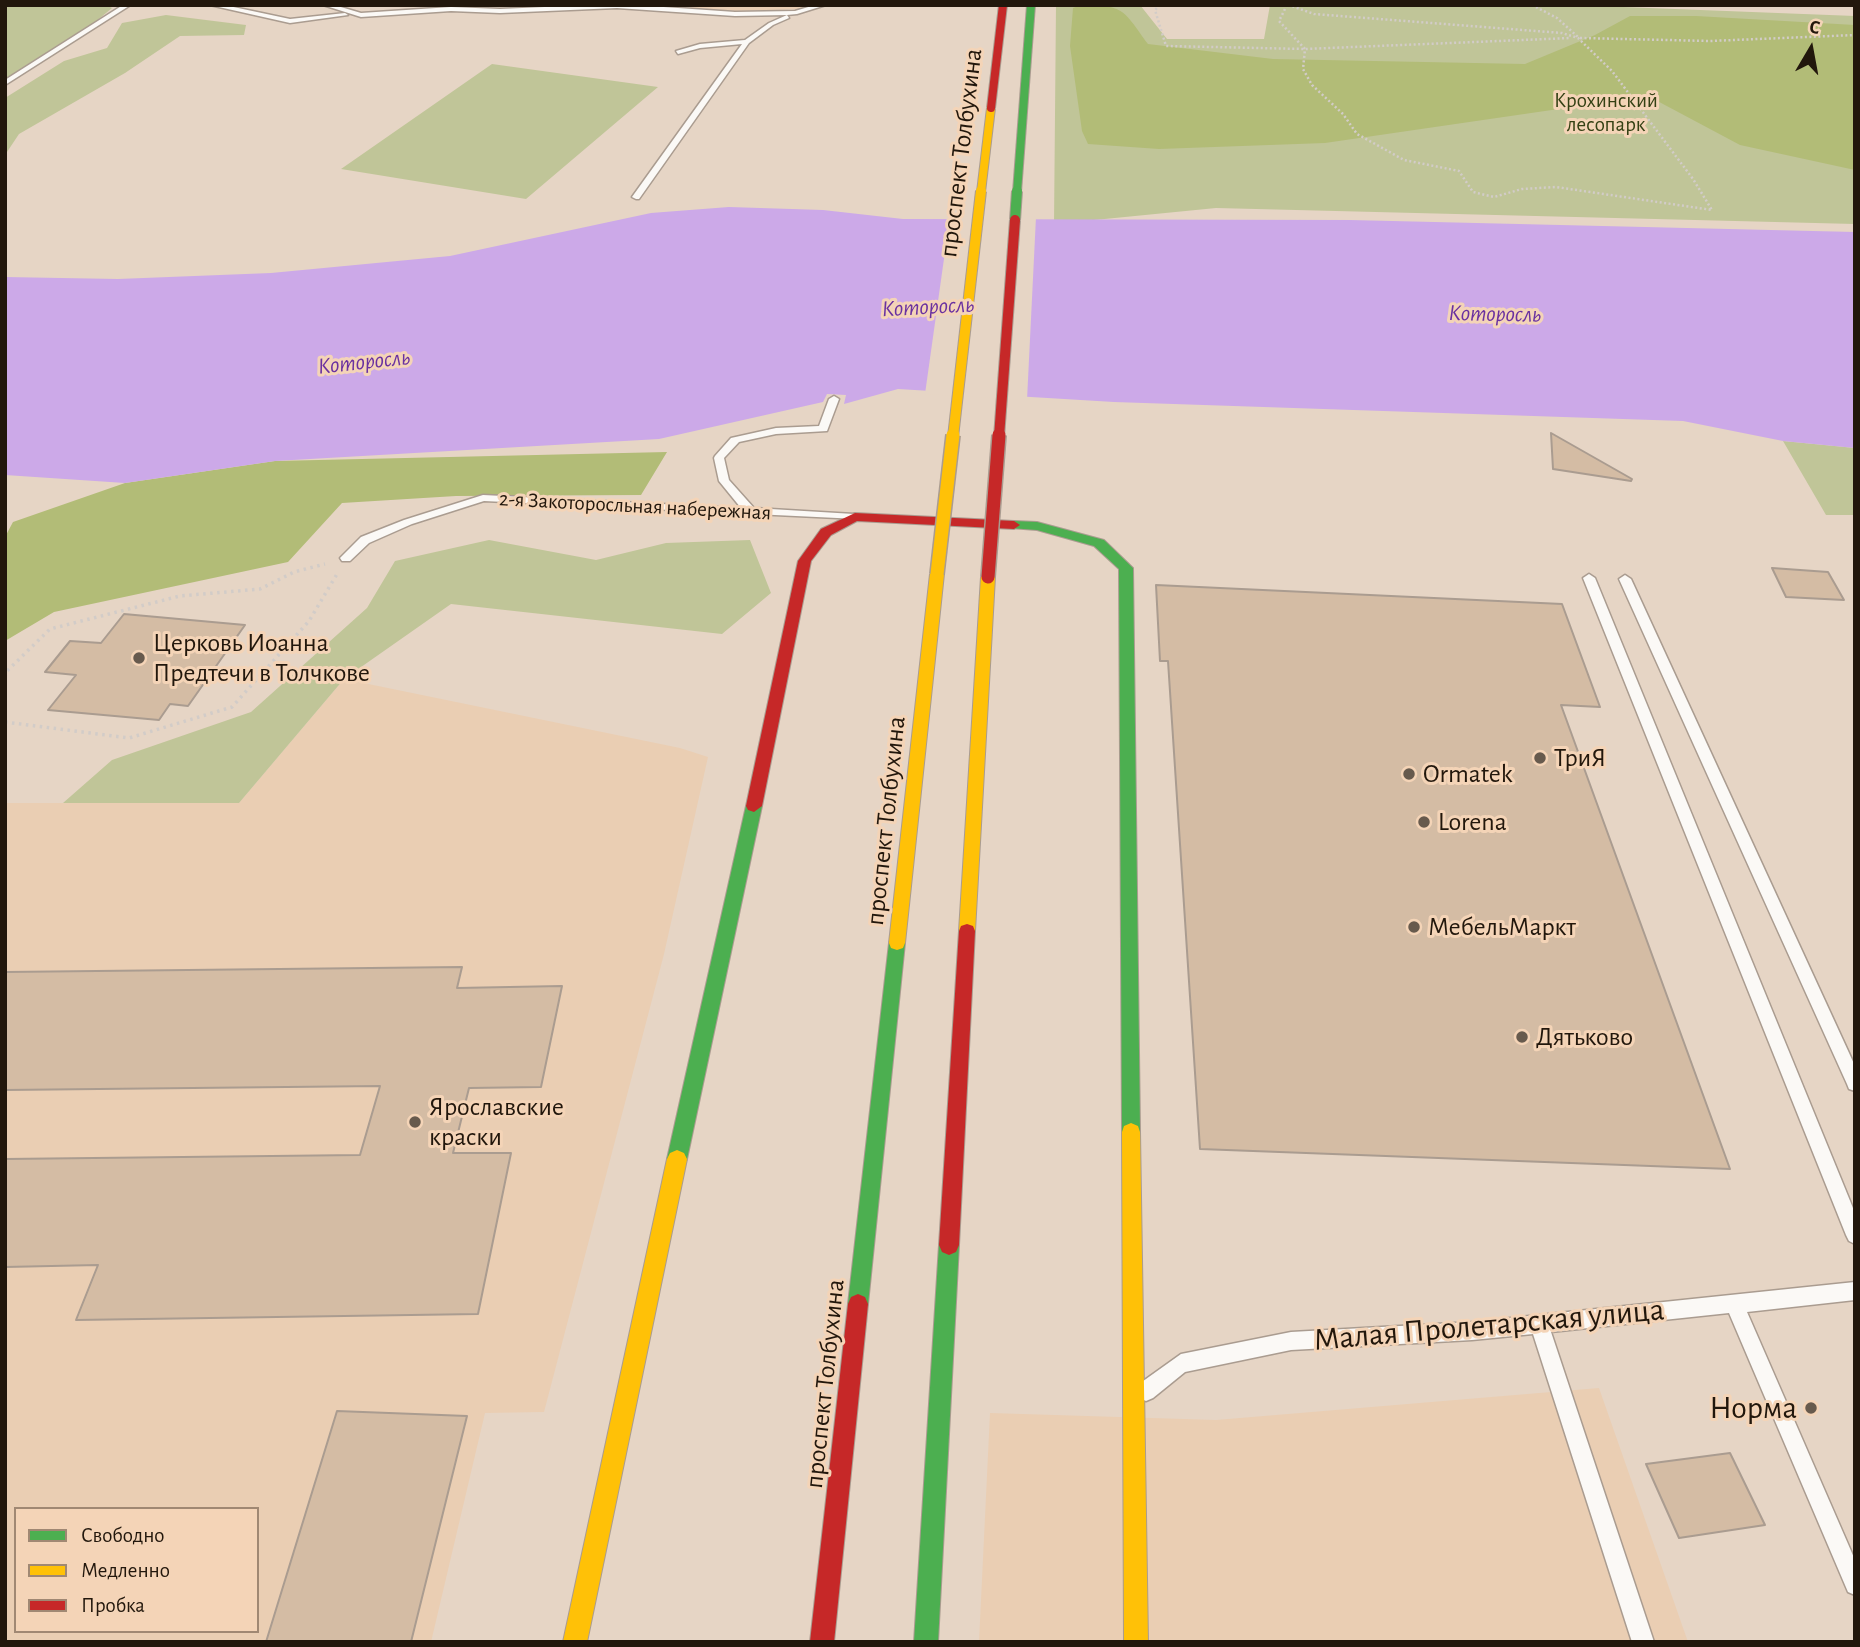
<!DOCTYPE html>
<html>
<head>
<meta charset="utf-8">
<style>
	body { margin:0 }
	#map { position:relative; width:1860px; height:1647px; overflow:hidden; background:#e6d5c5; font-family:"Alegreya Sans",sans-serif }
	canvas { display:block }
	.frame { position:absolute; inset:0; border:7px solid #22170c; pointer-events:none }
	.legend { position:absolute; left:14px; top:1507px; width:245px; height:126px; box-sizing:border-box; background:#f4d4b7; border:2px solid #a08873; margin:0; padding:9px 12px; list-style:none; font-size:21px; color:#22170c }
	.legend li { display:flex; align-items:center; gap:14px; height:35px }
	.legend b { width:35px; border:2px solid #a08873 }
	.north { position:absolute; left:1776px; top:14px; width:70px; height:70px; -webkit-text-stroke:5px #f4d4b7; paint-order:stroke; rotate:10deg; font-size:19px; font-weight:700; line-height:28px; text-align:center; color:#22170c }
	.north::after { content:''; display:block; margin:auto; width:24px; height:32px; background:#22170c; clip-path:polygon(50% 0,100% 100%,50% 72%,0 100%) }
</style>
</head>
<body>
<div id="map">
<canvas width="1860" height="1647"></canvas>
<div class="frame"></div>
<ul class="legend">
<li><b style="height:9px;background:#4caf50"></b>Свободно</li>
<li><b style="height:9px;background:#ffc107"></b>Медленно</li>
<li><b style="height:9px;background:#c62828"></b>Пробка</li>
</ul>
<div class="north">С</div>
</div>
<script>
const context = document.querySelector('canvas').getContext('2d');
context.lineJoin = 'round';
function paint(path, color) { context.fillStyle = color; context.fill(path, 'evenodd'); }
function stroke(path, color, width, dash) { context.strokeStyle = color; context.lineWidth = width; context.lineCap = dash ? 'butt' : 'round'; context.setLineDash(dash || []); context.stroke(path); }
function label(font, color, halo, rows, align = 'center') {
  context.font = font + ' "Alegreya Sans",sans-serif'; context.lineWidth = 6; context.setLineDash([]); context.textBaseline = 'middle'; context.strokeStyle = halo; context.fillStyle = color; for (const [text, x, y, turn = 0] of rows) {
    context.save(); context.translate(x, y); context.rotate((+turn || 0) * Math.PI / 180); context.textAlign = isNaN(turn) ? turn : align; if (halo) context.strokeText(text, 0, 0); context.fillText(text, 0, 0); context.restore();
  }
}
paint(new Path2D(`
	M659,5h147l-3,4 -68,2z
	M344,679l336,69 28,9 -44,197 -120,458 -59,1 -54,229h-426v-839h234zM16,1509h241v122h-241z
	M1599,1388l89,254h-709l11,-229 226,7z`), '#eaceb3');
paint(new Path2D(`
	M5,5h101l6,3 -30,25 -77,46z
	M1056,5h84l27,34h97l6,-34h302l283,11v208l-639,-16 -162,16z
	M166,15l80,10 -2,10 -64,1 -55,37 -106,61 -14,21v-57l59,-37 43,-13 15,-25z
	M492,64l166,23 -132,112 -185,-30z
	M1783,441l72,7v67h-29z
	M489,540l107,20 70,-17 84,-3 21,53 -49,41 -271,-30 -107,75 -105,124h-176l49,-43 139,-48 116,-104 28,-47z`), '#c0c598');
paint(new Path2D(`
	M1081,5c44,0 42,5 67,39l125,15 252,5 70,-29 35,-19h66l159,9v145l-115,-25 -92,-49 -323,47 -166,6 -71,-5 -6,-13 -12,-85 3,-38z
	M667,452l-26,43 -185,1 -114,7 -54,59 -234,50 -49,29v-104l8,-15 112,-39 150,-22z`), '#b2bc77');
paint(new Path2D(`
	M729,207l94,3 80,9 447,1 505,12v216l-72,-7 -100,-20 -569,-19 -216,-13 -54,15 2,-9 -19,-1 -4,8 -164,37 -384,22 -150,22 -120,-8v-198l113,2 153,-6 179,-17 201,-43z`), '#cca9e8');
paint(new Path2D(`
	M950,216l86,1 -9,183 -102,-6z`), '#e6d5c5');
const building = new Path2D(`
	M1551,433l81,46 -1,2 -78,-12z
	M1772,568l56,4 16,28 -58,-3z
	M1156,585l406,19 38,103 -39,-2 169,464 -530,-20 -32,-488h-8z
	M124,614l121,11 -57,81 -18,-2 -11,16 -111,-10 28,-35 -31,-3 25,-31 31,2z
	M462,967l-5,21 105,-2 -21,101 -72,1 -16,65h58l-33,161 -402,6 22,-55 -93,2v-108l355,-4 20,-69 -375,4v-118z
	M337,1411l130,5 -56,226h-145z
	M1730,1453l35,72 -86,13 -33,-74z`);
paint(building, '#d4bca4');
stroke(building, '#aa9c90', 2);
const lane = new Path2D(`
	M123,5l6,1 -124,79v-5z
	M210,5h14l66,14 55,-6 3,2 -58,8z
	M323,5h11l27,8 90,-6 49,2 89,-4h46l100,7 60,-1 20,-6h11l-29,9 -10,1 2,3 -16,7 -24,18 -110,156h-3l-4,-2 110,-153 -42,4 -22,6 -2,-3 24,-7 45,-4 24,-17 18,-8 -52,1 -118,-8 -117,5 -49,-2 -90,6z
	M834,396l5,3 -12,32 -51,3 -37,8 -15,16 5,22 25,28 100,6 6,3 -2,2 -374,-18 -72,23 -43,19 -19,18h-8l-2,-3 21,-21 43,-17 79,-25 258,13 -22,-27 -5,-23 1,-2 16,-18 45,-10 43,-2 10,-27z
	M1589,574l6,4 260,635v31l-6,-3 -3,-6 -263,-657z
	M1625,575l6,4 224,487v25l-6,-2 -2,-5 -228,-505z
	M1855,1282v18l-108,12 108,248v35l-7,-3 -119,-279 -178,19 103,310h-22l-99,-308 -61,6 -181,10 -106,22 -32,26 -7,3 -7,-3 -3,-7 3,-7 42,-30 110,-22 181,-10z`);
const fast = new Path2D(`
	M1014,521l23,1 67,18 29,28 7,564 -2,6 -7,3 -7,-3 -2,-6 -3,-563 -25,-23 -57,-16 -27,-2 -2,-3z
	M754,800l8,6 -75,353 -3,6 -7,3 -7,-3 -3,-6 79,-353z
	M897,936l6,2 2,5 -37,361 -3,7 -7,3 -7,-3 -3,-7 41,-361 2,-5z
	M949,1235l7,3 3,7 -21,397h-24l25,-397 3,-7z`);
const slow = new Path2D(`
	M937,570l7,4 -39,369 -2,5 -6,2 -6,-2 -2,-5 41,-369z
	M988,573l7,4 -20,354 -2,5 -6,2 -6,-2 -2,-5 22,-354z
	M1131,1123l7,3 2,6 8,510h-24l-2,-510 2,-6z
	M677,1150l7,3 3,6 -100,483h-24l104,-483 3,-6z`);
const jam = new Path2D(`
	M855,513l159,8 6,4 -6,4 -157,-8 -26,14 -20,26 -49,245 -8,6 -6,-2 -2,-4 52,-245 23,-32z
	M967,924l6,2 2,5 -16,314 -3,7 -7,3 -7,-3 -3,-7 20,-314 2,-5z
	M858,1294l7,3 3,7 -34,338h-24l38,-338 3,-7z`);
stroke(lane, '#aa9c90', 3);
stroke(fast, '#aa9c90', 2);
stroke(slow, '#aa9c90', 2);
stroke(jam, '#aa9c90', 2);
stroke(new Path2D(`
	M1160,5l-5,5 11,36 139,3 266,-11
	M1287,5l-8,16 26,28 -2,20 9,16 31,29 14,20 47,26 55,11 14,21 21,5 28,-8 34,-2 156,23 -19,-31 -81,-108 -34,-33 -16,-5 -248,-19 -25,-9
	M1532,5l25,13 21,19
	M1580,38l130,3 145,-6`), '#d2ccc8', 2.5, [2, 2.5]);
stroke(new Path2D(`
	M5,677l1,-5 44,-43 130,-33 80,-7 34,-17 31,-8
	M5,722l124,16 103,-31 77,-86 28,-47`), '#d2ccc8', 3.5, [2.5, 4.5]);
paint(lane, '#fbf9f6');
paint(fast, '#4caf50');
paint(slow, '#ffc107');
paint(jam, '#c62828');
const fastBridgeFar1 = new Path2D(`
	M1017,192l14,-187`);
const fastBridge = new Path2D(`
	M1015,220l2,-29`);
const slowBridgeFar2 = new Path2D(`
	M981,192l10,-84`);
const slowBridgeFar1 = new Path2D(`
	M953,437l28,-246`);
const slowBridge = new Path2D(`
	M937,574l16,-139`);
const jamBridgeFar2 = new Path2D(`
	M991,108l12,-103`);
const jamBridgeFar1 = new Path2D(`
	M999,437l16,-217`);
const jamBridge = new Path2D(`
	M988,577l11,-142`);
stroke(fastBridgeFar1, '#aa9c90', 10, []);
stroke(fastBridge, '#aa9c90', 12, []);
stroke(slowBridgeFar2, '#aa9c90', 10, []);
stroke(slowBridgeFar1, '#aa9c90', 12, []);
stroke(slowBridge, '#aa9c90', 16, []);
stroke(jamBridgeFar2, '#aa9c90', 10, []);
stroke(jamBridgeFar1, '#aa9c90', 12, []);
stroke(jamBridge, '#aa9c90', 16, []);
stroke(fastBridgeFar1, '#4caf50', 8);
stroke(fastBridge, '#4caf50', 10);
stroke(slowBridgeFar2, '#ffc107', 8);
stroke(slowBridgeFar1, '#ffc107', 10);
stroke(slowBridge, '#ffc107', 13);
stroke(jamBridgeFar2, '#c62828', 8);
stroke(jamBridgeFar1, '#c62828', 10);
stroke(jamBridge, '#c62828', 13);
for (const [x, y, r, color] of [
	[139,658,7,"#675a4d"],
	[1540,758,7,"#675a4d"],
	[1409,774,7,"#675a4d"],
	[1424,822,7,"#675a4d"],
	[1414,927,7,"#675a4d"],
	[1522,1037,7,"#675a4d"],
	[415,1122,7,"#675a4d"],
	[1811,1408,7,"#675a4d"]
]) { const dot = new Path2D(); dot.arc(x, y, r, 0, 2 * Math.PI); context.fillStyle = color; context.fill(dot); stroke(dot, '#f4d4b7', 2.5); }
label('21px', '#344114', '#f4d4b7', [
	["Крохинский",1606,101],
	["лесопарк",1606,125]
]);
label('21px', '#22170c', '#f4d4b7', [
	["2-я Закоторосльная набережная",635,506,3]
]);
label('italic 23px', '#6a31a0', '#f4d4b7', [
	["Которосль",928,307,-3],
	["Которосль",1495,314,1],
	["Которосль",364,362,-6]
]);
label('26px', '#22170c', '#f4d4b7', [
	["проспект Толбухина",961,153,-83],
	["проспект Толбухина",886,821,-84],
	["проспект Толбухина",825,1384,-84]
]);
label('26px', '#22170c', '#f4d4b7', [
	["Церковь Иоанна",153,643],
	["Предтечи в Толчкове",153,673],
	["ТриЯ",1554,758],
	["Ormatek",1423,774],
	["Lorena",1438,822],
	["МебельМаркт",1428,927],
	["Дятьково",1536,1037],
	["Ярославские",429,1107],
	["краски",429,1137]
], 'left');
label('32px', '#22170c', '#f4d4b7', [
	["Малая Пролетарская улица",1489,1325,-5]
]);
label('32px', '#22170c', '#f4d4b7', [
	["Норма",1797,1408]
], 'right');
</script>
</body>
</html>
